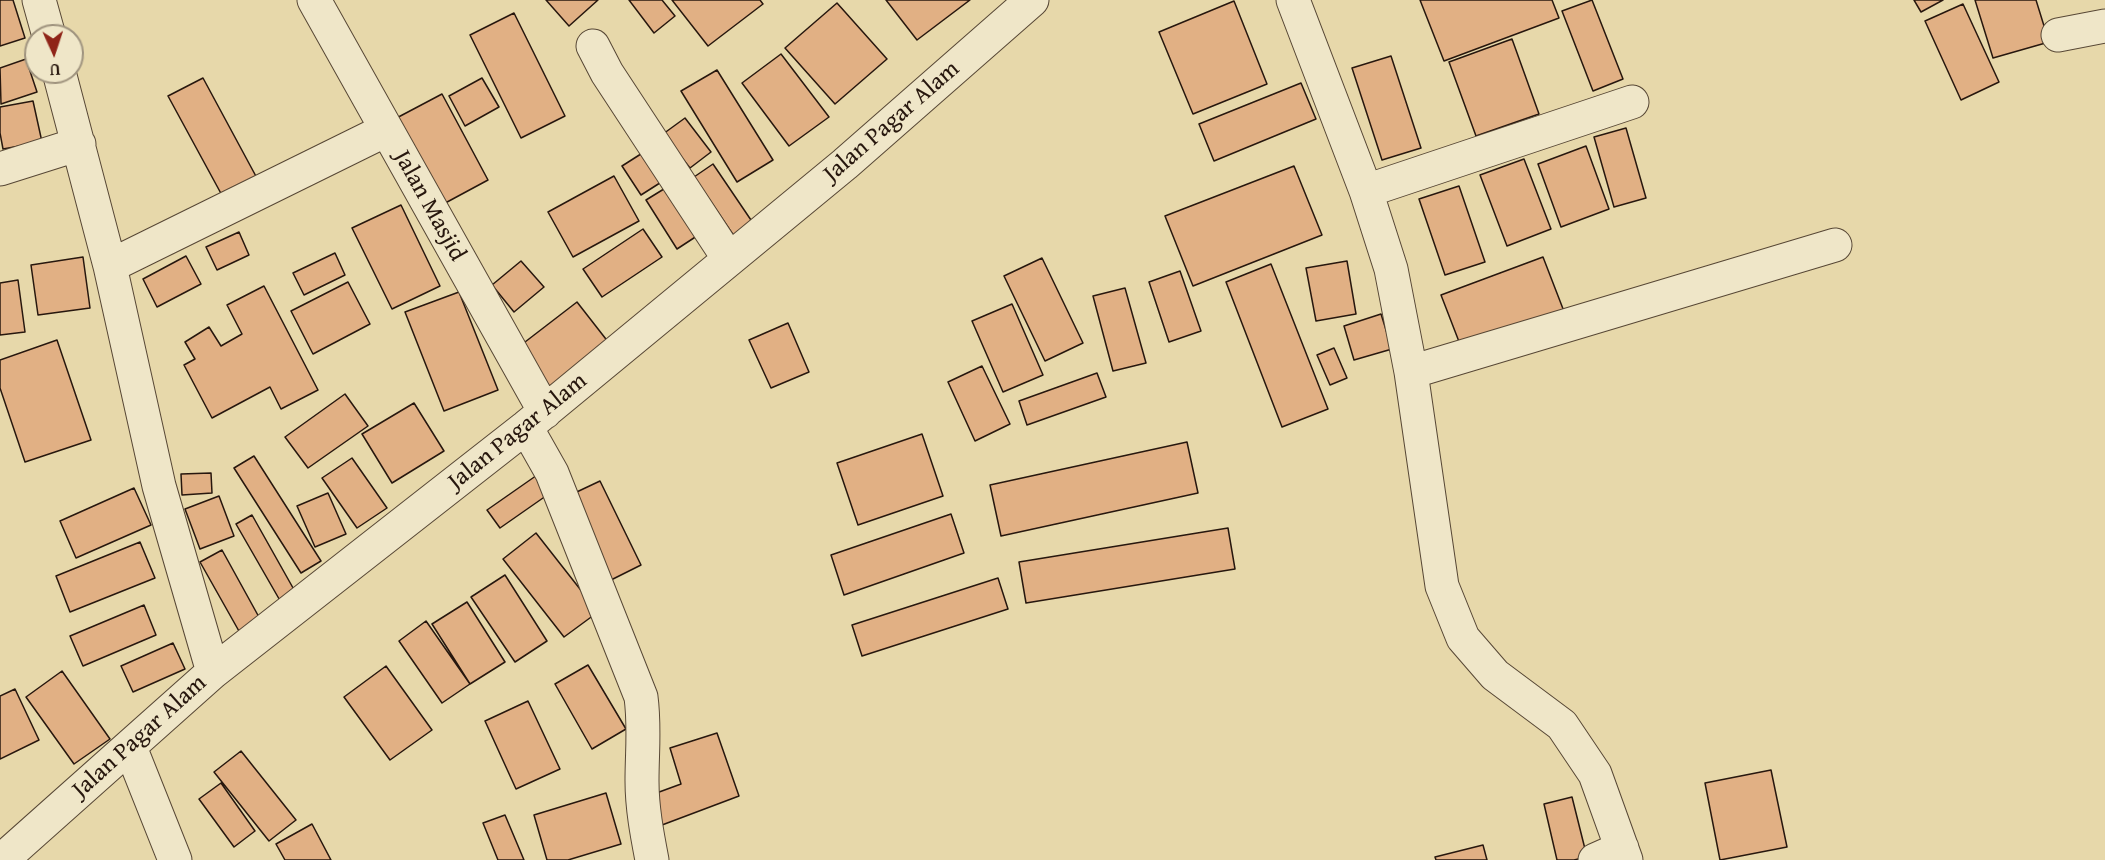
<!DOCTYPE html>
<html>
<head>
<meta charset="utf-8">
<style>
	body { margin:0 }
	#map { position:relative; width:2105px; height:860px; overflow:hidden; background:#e7d8aa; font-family:"Gentium Book Plus",serif }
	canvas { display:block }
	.north { position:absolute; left:24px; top:24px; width:60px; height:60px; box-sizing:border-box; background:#efe6c8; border:2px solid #9f937e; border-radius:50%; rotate:177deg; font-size:16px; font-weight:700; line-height:24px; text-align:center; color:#27170e }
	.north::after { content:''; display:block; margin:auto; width:21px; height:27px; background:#8f2418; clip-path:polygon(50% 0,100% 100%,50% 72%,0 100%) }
</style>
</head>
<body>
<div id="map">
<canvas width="2105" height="860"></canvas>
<div class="north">U</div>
</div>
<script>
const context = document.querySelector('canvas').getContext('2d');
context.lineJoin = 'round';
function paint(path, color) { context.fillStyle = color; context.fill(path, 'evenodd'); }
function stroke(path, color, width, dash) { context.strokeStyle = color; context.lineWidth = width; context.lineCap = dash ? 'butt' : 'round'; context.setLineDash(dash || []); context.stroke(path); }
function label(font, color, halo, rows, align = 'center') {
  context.font = font + ' "Gentium Book Plus",serif'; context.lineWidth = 5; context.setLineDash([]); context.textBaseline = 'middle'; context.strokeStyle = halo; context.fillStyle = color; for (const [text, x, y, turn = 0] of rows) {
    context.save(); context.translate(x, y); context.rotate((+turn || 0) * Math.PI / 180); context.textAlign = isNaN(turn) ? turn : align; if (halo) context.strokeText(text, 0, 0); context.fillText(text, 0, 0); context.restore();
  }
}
const building = new Path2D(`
	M0,0h13l12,38 -25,8z
	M546,0h52l-29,26z
	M629,0h33l13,16 -21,17z
	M672,0h88l3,4 -55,42z
	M886,0h84l-53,40z
	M1420,0h132l7,18 -115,43z
	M1592,0l31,79 -30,12 -31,-80z
	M1914,0h29l-22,12z
	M1975,0h61l13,42 -56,16z
	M1234,1l33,83 -74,30 -34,-82z
	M837,3l50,56 -52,45 -50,-56z
	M1963,4l36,78 -38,18 -36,-79z
	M514,13l51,103 -44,22 -51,-103z
	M1512,39l27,75 -63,22 -27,-74z
	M781,54l48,63 -40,29 -47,-63z
	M1391,56l30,92 -39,12 -30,-92z
	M26,59l11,33 -36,12 -1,-36z
	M717,70l56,90 -36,22 -56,-91z
	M203,78l55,102 -34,19 -56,-103z
	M482,78l17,29 -34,19 -16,-30z
	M1301,83l15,36 -102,42 -15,-37z
	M442,94l46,86 -52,28 -47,-86z
	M33,101l9,41 -39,7 -3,-16v-26z
	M685,118l26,34 -21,16 -27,-34z
	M1626,128l20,70 -32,9 -20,-70z
	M1586,146l23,63 -48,18 -23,-63z
	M644,152l19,29 -22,14 -19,-29z
	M1524,159l27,70 -44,17 -27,-71z
	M713,164l40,59 -19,13 -40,-59z
	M1294,166l28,69 -129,51 -28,-70z
	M614,176l25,45 -66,36 -25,-45z
	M672,184l31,48 -26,17 -31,-49z
	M1459,186l26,76 -40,13 -26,-76z
	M401,205l39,81 -48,23 -40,-81z
	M643,229l19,28 -60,40 -19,-28z
	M239,232l10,23 -32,15 -11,-23z
	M335,253l10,22 -41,20 -11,-22z
	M186,256l15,28 -44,23 -14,-28z
	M83,257l7,51 -52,7 -7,-50z
	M1543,257l22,57 -102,38 -22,-57z
	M1042,258l41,85 -38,18 -41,-85z
	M521,261l23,26 -30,25 -22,-27z
	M1347,261l9,53 -40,7 -10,-53z
	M1271,264l57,145 -46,18 -56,-145z
	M1180,271l21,60 -32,11 -20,-60z
	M18,280l7,52 -25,3v-52z
	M348,282l22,42 -57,30 -22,-43z
	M264,286l54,104 -37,19 -11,-22 -58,31 -28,-53 11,-6 -10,-17 24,-15 12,19 21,-12 -15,-29z
	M1125,288l21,75 -33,8 -20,-75z
	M459,292l39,98 -54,21 -39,-99z
	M577,302l32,41 -66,50 -31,-41z
	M1012,304l31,71 -40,17 -31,-71z
	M1381,314l11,35 -38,11 -10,-34z
	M788,323l21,49 -38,16 -22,-48z
	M57,340l34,100 -66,22 -25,-74v-28z
	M1334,348l13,30 -17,7 -13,-30z
	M982,366l28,58 -35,17 -27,-59z
	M1097,373l9,24 -79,28 -8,-24z
	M345,394l23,32 -60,42 -23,-31z
	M414,403l30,48 -52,32 -30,-49z
	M922,434l21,62 -85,29 -21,-62z
	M1187,442l11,51 -197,43 -11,-51z
	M254,456l67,105 -20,12 -67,-105z
	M352,458l35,50 -30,20 -35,-50z
	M211,473l1,20 -30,2 -1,-21z
	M540,473l13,18 -53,37 -13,-18z
	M600,481l41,84 -36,18 -41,-85z
	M134,488l17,37 -75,33 -16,-37z
	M328,493l18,41 -31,13 -18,-41z
	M219,496l15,40 -34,13 -15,-40z
	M951,514l13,39 -120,42 -13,-40z
	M252,515l45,80 -15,9 -46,-80z
	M1228,528l7,41 -209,34 -7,-41z
	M536,533l62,79 -34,25 -61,-78z
	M140,542l15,36 -85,34 -14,-36z
	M222,550l43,78 -21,12 -44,-78z
	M505,575l42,66 -32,21 -44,-65z
	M998,578l10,31 -146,47 -10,-31z
	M467,602l38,60 -35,22 -38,-60z
	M144,605l12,30 -73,31 -13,-30z
	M426,621l44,63 -28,19 -43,-62z
	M173,643l12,26 -52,23 -12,-26z
	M588,665l38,64 -34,20 -37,-65z
	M386,666l46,64 -42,30 -46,-63z
	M62,671l48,68 -36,25 -48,-67z
	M15,689l24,51 -39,19v-63z
	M528,701l32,68 -44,20 -31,-68z
	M717,733l22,63 -77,29 -11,-30 30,-11 -11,-36z
	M241,751l55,69 -27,21 -55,-69z
	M1771,770l16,77 -67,13 -15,-77z
	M221,783l34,48 -21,16 -35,-48z
	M606,793l15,51 -53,16h-21l-13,-45z
	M1572,797l15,60 -13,3h-17l-13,-56z
	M505,815l19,45h-26l-15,-37z
	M312,824l19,36h-46l-9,-16z
	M1483,845l4,15h-51l-1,-3z`);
paint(building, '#e1b084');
stroke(building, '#27170e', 1.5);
const minor = new Path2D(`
	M39,0l10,36
	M314,0l231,412
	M1293,0l73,191 25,78 20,103 31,214 21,52 32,37 67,50 33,49 31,86
	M2058,35l47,-9
	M593,46l14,27 122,186
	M59,72l51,194 49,220 54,186
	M0,169l79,-25
	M1366,191l266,-89
	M110,266l276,-136
	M1411,372l424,-127
	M526,427l26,46 89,224c4,30 1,54 1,84 0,27 5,53 10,79
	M130,747l45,113
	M2,860l211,-188 313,-245 319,-263 187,-164
	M1595,860l27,-12`);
stroke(minor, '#574735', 35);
stroke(minor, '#efe6c8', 33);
label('24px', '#27170e', '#efe6c8', [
	["Jalan Pagar Alam",892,122,-41],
	["Jalan Masjid",429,206,61],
	["Jalan Pagar Alam",518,432,-39],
	["Jalan Pagar Alam",140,737,-42]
]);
</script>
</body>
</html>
